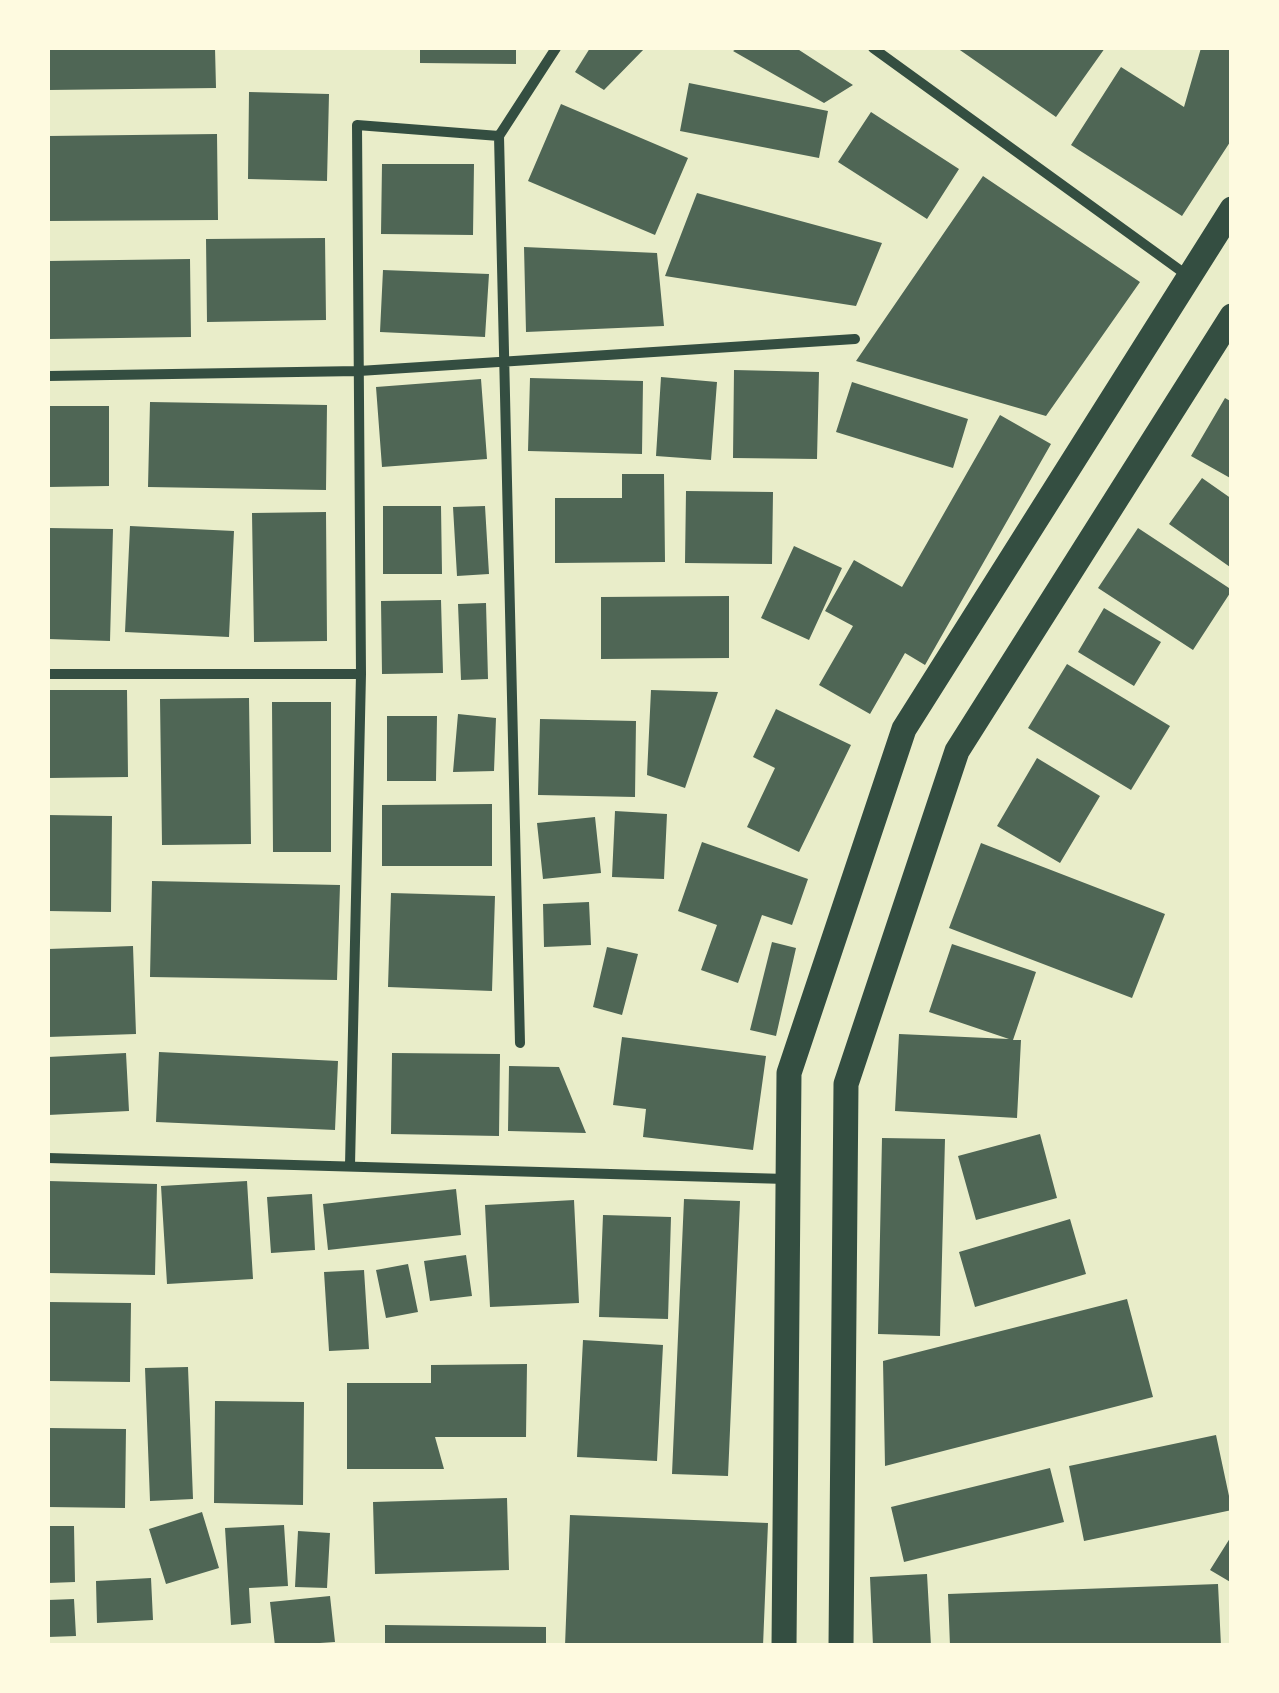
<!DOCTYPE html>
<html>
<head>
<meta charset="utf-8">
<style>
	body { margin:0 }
	#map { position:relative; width:1279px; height:1693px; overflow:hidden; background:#e9edc9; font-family:"Source Sans 3",sans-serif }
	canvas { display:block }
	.frame { position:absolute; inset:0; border:50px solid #fefae0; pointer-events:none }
</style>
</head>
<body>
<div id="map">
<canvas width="1279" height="1693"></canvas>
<div class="frame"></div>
</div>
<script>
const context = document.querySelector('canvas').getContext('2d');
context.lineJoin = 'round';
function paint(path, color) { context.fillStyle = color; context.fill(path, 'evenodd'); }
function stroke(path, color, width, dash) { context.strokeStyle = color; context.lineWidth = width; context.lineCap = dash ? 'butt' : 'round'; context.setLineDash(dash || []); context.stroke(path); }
paint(new Path2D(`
	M48,48h167l1,40 -168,2z
	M420,48h96v16l-96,-1z
	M590,48h55l-41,42 -29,-18z
	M738,48h58l57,37 -29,18 -91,-52z
	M957,48h148l-49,69z
	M1201,48h31v91l-50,77 -111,-71 50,-78 63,40z
	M689,83l139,28 -9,47 -139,-27z
	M249,92l80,2 -2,87 -79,-2z
	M561,104l127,54 -33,77 -127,-54z
	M871,112l88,57 -32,50 -89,-57z
	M217,134l1,86 -170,1v-85z
	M382,164h92l-1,71 -92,-1z
	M983,176l157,106 -94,134 -190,-55z
	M697,193l185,50 -26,63 -191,-30z
	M325,238l1,82 -119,2 -1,-83z
	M524,247l133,6 7,73 -138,6z
	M190,259l1,78 -143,2v-78z
	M383,270l106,4 -4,63 -105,-5z
	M734,370l85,2 -2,87 -84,-1z
	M661,377l56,5 -6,78 -55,-4z
	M530,378l113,3 -1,73 -114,-3z
	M481,379l6,80 -105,8 -6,-80z
	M852,382l116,37 -15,49 -117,-36z
	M1225,398l7,4v77l-41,-23z
	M150,402l177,3 -1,85 -178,-3z
	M48,406h61v80l-61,1z
	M1000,415l51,29 -126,221 -20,-12 -35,61 -51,-29 34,-59 -28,-15 29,-51 48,27z
	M622,474h42l1,88 -110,1v-65h67z
	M1202,478l30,21 -2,68 -61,-43z
	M686,491l87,1 -1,72 -87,-1z
	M383,506h58l1,68h-59z
	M485,506l4,68 -32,2 -4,-69z
	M326,512l1,129 -73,1 -2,-129z
	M130,526l104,5 -5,106 -104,-5z
	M48,528l65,1 -3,112 -62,-2z
	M1138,528l94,62 -39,60 -95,-62z
	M794,546l48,22 -33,72 -48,-22z
	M729,596v62l-128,1v-62z
	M441,600l2,73 -61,1 -1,-73z
	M486,603l2,76 -27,1 -3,-76z
	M1104,608l57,34 -27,44 -56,-34z
	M1067,664l103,62 -39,64 -103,-62z
	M48,690h79l1,87 -80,1z
	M651,690l67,2 -33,96 -38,-13z
	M249,698l2,146 -89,1 -2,-146z
	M272,702h59v150h-58z
	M776,709l75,36 -52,107 -52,-25 28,-59 -22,-11z
	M458,714l38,4 -2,53 -41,1z
	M387,716h50l-1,65h-49z
	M540,719l96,2 -1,76 -97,-2z
	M1037,758l63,38 -40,67 -63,-37z
	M492,804v62h-110v-61z
	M615,811l52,3 -3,65 -52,-2z
	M48,815l64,1 -1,96 -63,-1z
	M595,817l6,56 -58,6 -6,-56z
	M702,842l106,37 -16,46 -30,-10 -24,68 -37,-13 16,-45 -39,-14z
	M981,843l184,71 -33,84 -183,-70z
	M152,881l188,4 -3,95 -187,-3z
	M391,893l104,3 -3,95 -104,-4z
	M589,902l2,43 -47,2 -1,-43z
	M772,942l24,6 -20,88 -26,-6z
	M952,944l84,28 -23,68h8l-4,78 -122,-7 4,-77 110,5 -80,-27z
	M133,946l3,88 -88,3v-88z
	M607,947l31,7 -16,61 -29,-8z
	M622,1037l144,19 -13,94 -110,-13 3,-28 -33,-4z
	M159,1052l179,9 -3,69 -179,-8z
	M126,1053l3,58 -81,4v-58z
	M392,1053l108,1 -1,82 -108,-2z
	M509,1066l50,1 27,66 -78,-2z
	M1040,1134l17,64 -81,22 -18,-64z
	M882,1138l63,1 -5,197 -62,-2z
	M48,1181l109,3 -2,91 -107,-2z
	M247,1181l6,98 -86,5 -6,-98z
	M456,1189l5,46 -133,15 -5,-46z
	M312,1194l3,56 -44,3 -4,-56z
	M684,1199l56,2 -12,275 -56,-2z
	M574,1200l5,103 -89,4 -5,-102z
	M603,1215l68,2 -3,102 -69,-2z
	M1070,1219l16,55 -111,33 -16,-55z
	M466,1255l6,41 -42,5 -6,-40z
	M408,1264l10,48 -32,6 -10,-48z
	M364,1270l5,79 -40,2 -5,-79z
	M1127,1299l26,98 -268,69 -2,-105z
	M48,1302l83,1 -1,79 -82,-1z
	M583,1340l80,5 -6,116 -80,-4z
	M527,1364l-1,73h-91l9,32h-97v-86h84v-18z
	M188,1367l5,132 -43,2 -5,-133z
	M215,1401l89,1 -1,103 -89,-2z
	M48,1428l78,1 -1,79 -77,-1z
	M1216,1435l16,75 -148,31 -15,-75z
	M1050,1468l14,54 -160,40 -13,-55z
	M507,1498l2,72 -134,4 -2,-72z
	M202,1512l17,56 -53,16 -17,-55z
	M570,1515l198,8 -5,123h-198z
	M284,1525l4,61 -39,2 2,35 -20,2 -6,-97z
	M48,1526h26l1,56 -27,1z
	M298,1531l32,2 -3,55 -32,-1z
	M1232,1535v48l-22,-13z
	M927,1574l4,72h-58l-3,-69z
	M151,1578l2,42 -56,3 -1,-42z
	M1218,1584l3,62h-271l-2,-52z
	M330,1596l5,46 -60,4 -5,-44z
	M74,1599l2,37 -28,1v-37z
	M385,1625l161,2v19h-161z`), '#4f6655');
stroke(new Path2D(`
	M873,48l315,228
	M499,136l21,907
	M48,376l311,-5 496,-32
	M48,674h313
	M48,1158l738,21
	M350,1165l11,-491 -4,-549 142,11 57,-88`), '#344e41', 10);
stroke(new Path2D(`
	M784,1646l5,-573 115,-344 328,-520
	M841,1646l5,-562 111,-333 275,-435`), '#344e41', 25);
</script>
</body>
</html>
